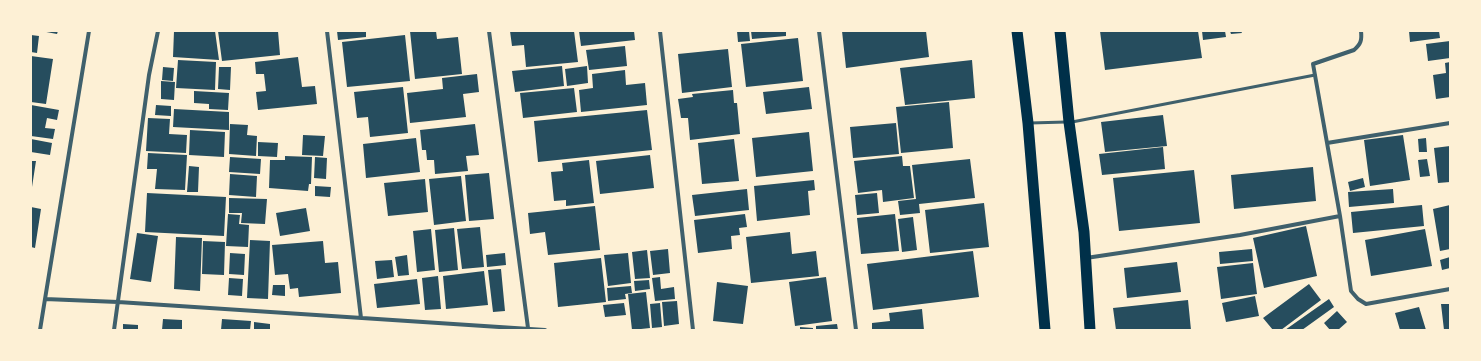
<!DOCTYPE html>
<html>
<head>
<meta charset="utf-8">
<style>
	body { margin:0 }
	#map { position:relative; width:1481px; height:361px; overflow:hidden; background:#fdf0d5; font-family:"Crimson Pro",serif }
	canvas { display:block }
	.frame { position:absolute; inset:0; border:32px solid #fdf0d5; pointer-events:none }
</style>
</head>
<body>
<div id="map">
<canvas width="1481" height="361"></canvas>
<div class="frame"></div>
</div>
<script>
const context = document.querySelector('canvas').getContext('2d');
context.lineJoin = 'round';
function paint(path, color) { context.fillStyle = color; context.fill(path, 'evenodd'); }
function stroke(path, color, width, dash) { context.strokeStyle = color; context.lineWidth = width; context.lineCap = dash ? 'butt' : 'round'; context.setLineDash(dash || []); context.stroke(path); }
paint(new Path2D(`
	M41,31h17l-1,3z
	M174,31h41l4,29 -46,-3z
	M218,31h60l2,24 -58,6z
	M337,31h29v6l-28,3z
	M410,31h26l1,8 21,-2 4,37 -47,5z
	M510,31h64l4,31 -52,5 -2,-22 -12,1z
	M579,31h55l1,9 -54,6z
	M737,31h12l1,10 -12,1z
	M751,31h35v5l-34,3z
	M842,31h84l3,26 -83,11z
	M1100,31h98l4,27 -97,12z
	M1202,31h23l1,6 -23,3z
	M1230,31h11l1,2 -11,1z
	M1409,31h30l1,7 -30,4z
	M31,35l8,1 -2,17 -6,-1z
	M405,35l5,46 -63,6 -5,-45z
	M798,38l5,43 -57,6 -5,-43z
	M1450,41v17l-22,3 -2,-17z
	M625,46l2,20 -38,4 -3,-20z
	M728,49l4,38 -50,6 -4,-39z
	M31,56l22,3 -7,45 -15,-2z
	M298,57l4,30 13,-1 2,18 -59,6 -2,-18 10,-1 -2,-17h-8l-1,-12z
	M178,60l38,2 -1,28 -39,-2z
	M972,60l3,38 -70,7 -5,-37z
	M1450,62v35l-14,2 -3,-24 13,-2 -1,-10z
	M562,66l2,20 -49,6 -3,-21z
	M587,66l1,17 -21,3 -2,-17z
	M163,67l11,1 -1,13 -11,-1z
	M219,67h12l-1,23 -12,-1z
	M625,70l1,15 19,-2 2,22 -66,7 -2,-22 14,-2 -1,-14z
	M477,74l2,18 -16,2 3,23 -56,6 -3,-30 36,-4 -1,-11z
	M161,81l14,1 -1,18 -13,-1z
	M403,87l5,46 -38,4 -2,-20 -11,1 -3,-26z
	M809,87l3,22 -46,5 -3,-22z
	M574,88l3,24 -54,6 -3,-25z
	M733,90l1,13h3l3,31 -50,6 -2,-22h-7l-3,-19 15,-2 -1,-3z
	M194,91l35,2 -1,17 -19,-1v-5l-15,-1z
	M949,102l4,46 -52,5 -5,-46z
	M31,105l28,5 -2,10 -10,-2 -2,10 10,1 -2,10 -22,-3z
	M156,105l15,1v10l-16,-1z
	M174,109l55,3v18l-56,-3z
	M647,110l5,40 -114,12 -4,-41z
	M1163,115l4,31 -62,6 -4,-30z
	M148,118l22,1 -1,15 18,1 -1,18 -40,-2z
	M896,123l3,31 -46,4 -3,-31z
	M230,124l18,1 -1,10 10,1 -1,20 -27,-2z
	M475,124l4,31 -13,1 2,15 -33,3 -1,-14h-7l-1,-10h-4l-2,-20z
	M190,130l35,2 -1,25 -35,-2z
	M809,132l4,39 -57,6 -4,-39z
	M303,135l22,1 -2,20 -21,-1z
	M1403,135l7,45 -40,6 -6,-46z
	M416,138l4,34 -54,6 -3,-34z
	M1426,138l1,14h-8l-1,-13z
	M31,139l21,4 -2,12 -19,-3z
	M734,139l5,42 -37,3 -4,-41z
	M258,142l20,1 -1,14 -19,-1z
	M1450,146v36l-12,1 -4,-35z
	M1163,147l2,22 -63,6 -3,-21z
	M148,153l39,2 -2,35 -30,-1 2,-20h-10z
	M650,155l4,33 -54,6 -4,-33z
	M285,156l27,1 -1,27h-2l-1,7 -39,-3 1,-28h15z
	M902,156l1,10h7l4,32 -31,4 -1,-12 -24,3 -4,-32z
	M230,157l31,2 -1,15 -31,-2z
	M315,157l12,1 -1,21 -12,-1z
	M970,159l5,39 -56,6 1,9 -20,2 -2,-14 18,-2 -4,-34z
	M1427,159l3,17 -10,1 -2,-17z
	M589,160l5,43 -28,3v-6l-12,1 -3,-29 12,-1 -1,-8z
	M31,161h5l-4,26h-1z
	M189,166l10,1 -1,25h-11z
	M1313,167l3,34 -82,8 -3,-34z
	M1194,170l6,53 -81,8 -6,-53z
	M489,173l5,46 -25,2 -4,-46z
	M230,174l27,2 -1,21 -27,-2z
	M461,176l5,45 -32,4 -5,-46z
	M1363,178l2,9 -15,4 -2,-9z
	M425,179l3,33 -40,4 -4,-33z
	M814,180l1,10 -7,1 2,24 -53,6 -3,-35z
	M315,186l16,1 -1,10 -15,-1z
	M747,189l2,21 -54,6 -3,-21z
	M1393,189l1,14 -45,4 -1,-15z
	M147,193l79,4 -2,39 -79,-4z
	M877,193l2,20 -22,2 -2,-20z
	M229,198l38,1 -2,25 -24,-1 1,-10h-13z
	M984,203l5,44 -59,6 -5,-43z
	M1422,205l2,21 -71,7 -2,-21z
	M1450,205v44l-10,2 -7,-42z
	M595,206l5,44 -52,5 -3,-23 -15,2 -2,-21z
	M31,207l10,2 -6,39 -4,-1z
	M306,208l4,23 -30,5 -4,-23z
	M228,214l12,1 -1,9 10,1 -1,22 -22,-1z
	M745,214l2,13 -8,1 1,7 -9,1 1,13 -34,4 -4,-33z
	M895,214l4,37 -38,3 -4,-36z
	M913,217l4,33 -15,2 -4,-33z
	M1306,226l11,50 -53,12 -11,-50z
	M480,227l4,40 -22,2 -5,-40z
	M454,228l4,42 -19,2 -4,-42z
	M431,229l4,41 -18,2 -4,-41z
	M1425,229l7,37 -61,10 -6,-36z
	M790,232l2,22 24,-3 3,25 -68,7 -5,-46z
	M137,233l21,3 -7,46 -21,-3z
	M176,237l26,1 -2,53 -26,-2z
	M250,240l20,1 -2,58 -21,-1z
	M203,241l22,1 -1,33 -22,-1z
	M323,241l2,22 13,-1 3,31 -42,4 -1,-9 -8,1 -2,-15 -13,1 -3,-30z
	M668,249l2,24 -17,2 -3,-24z
	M1252,249l1,12 -33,3 -1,-12z
	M647,250l3,28 -15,1 -3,-27z
	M973,251l6,46 -106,13 -6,-46z
	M230,253l15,1 -1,21 -15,-1z
	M505,253l1,12 -19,2 -1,-12z
	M628,253l3,30 -23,3 -4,-31z
	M407,255l2,20 -11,1 -3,-19z
	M1450,257v11l-8,2 -2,-10z
	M601,258l5,44 -48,5 -4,-44z
	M392,260l2,17 -17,2 -2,-18z
	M1177,262l4,30 -54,6 -3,-30z
	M1253,263l4,31 -36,5 -4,-32z
	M501,269l4,42 -12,1 -5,-42z
	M484,271l4,34 -42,4 -3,-33z
	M438,276l3,33 -16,1 -3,-32z
	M660,277l1,12 13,-2 1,12 -20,2 -3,-23z
	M826,277l6,44 -37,5 -6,-44z
	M229,278l14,1 -1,17 -14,-1z
	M417,279l3,25 -43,4 -3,-24z
	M649,280l1,9 -15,2 -1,-10z
	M717,282l31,4 -5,38 -30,-3z
	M1309,284l12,16 -40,30h-8l-10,-12z
	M273,285h12v11l-13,-1z
	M631,286l1,7 -7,1 1,5 -18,2 -1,-13z
	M646,292l4,36 -18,2 -4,-36z
	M1255,296l4,20 -33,6 -4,-19z
	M1329,299l5,8 -32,23h-17z
	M1188,300l3,30h-75l-3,-22z
	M677,301l2,23 -15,2 -2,-24z
	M624,303l2,12 -21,2 -2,-12z
	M660,303l2,24 -10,1 -2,-24z
	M1441,304h9v26h-6z
	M1419,307l7,23h-26l-5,-17z
	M922,309l2,21h-52v-7l18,-2 -1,-8z
	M1337,311l10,11 -9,8h-8l-6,-7z
	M163,319l19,1v10h-20z
	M222,319l29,2 -1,9h-29z
	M254,322l16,2v6h-16z
	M123,324l15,1v5h-15z
	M837,324l1,6h-22v-4z
	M800,327l13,1v2h-13z`), '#264d5e');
stroke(new Path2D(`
	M1072,122l243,-47
	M1030,123l36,-1`), '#3f606c', 3);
stroke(new Path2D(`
	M89,31l-44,268 73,3 427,28
	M327,31l34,287
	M489,31l39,297
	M660,31l33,299
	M819,31l37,299
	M1361,31c1,9 0,13 -7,19l-41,14 27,152 11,75 7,8 8,5 84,-15
	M1327,143l123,-20
	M1086,258l154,-23 100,-19
	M40,330l5,-31
	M114,330l35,-255 9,-44`), '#3f606c', 4);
stroke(new Path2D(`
	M1017,31l11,92 17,207
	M1060,31l9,91 15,110 6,98`), '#003049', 11);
</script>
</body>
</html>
